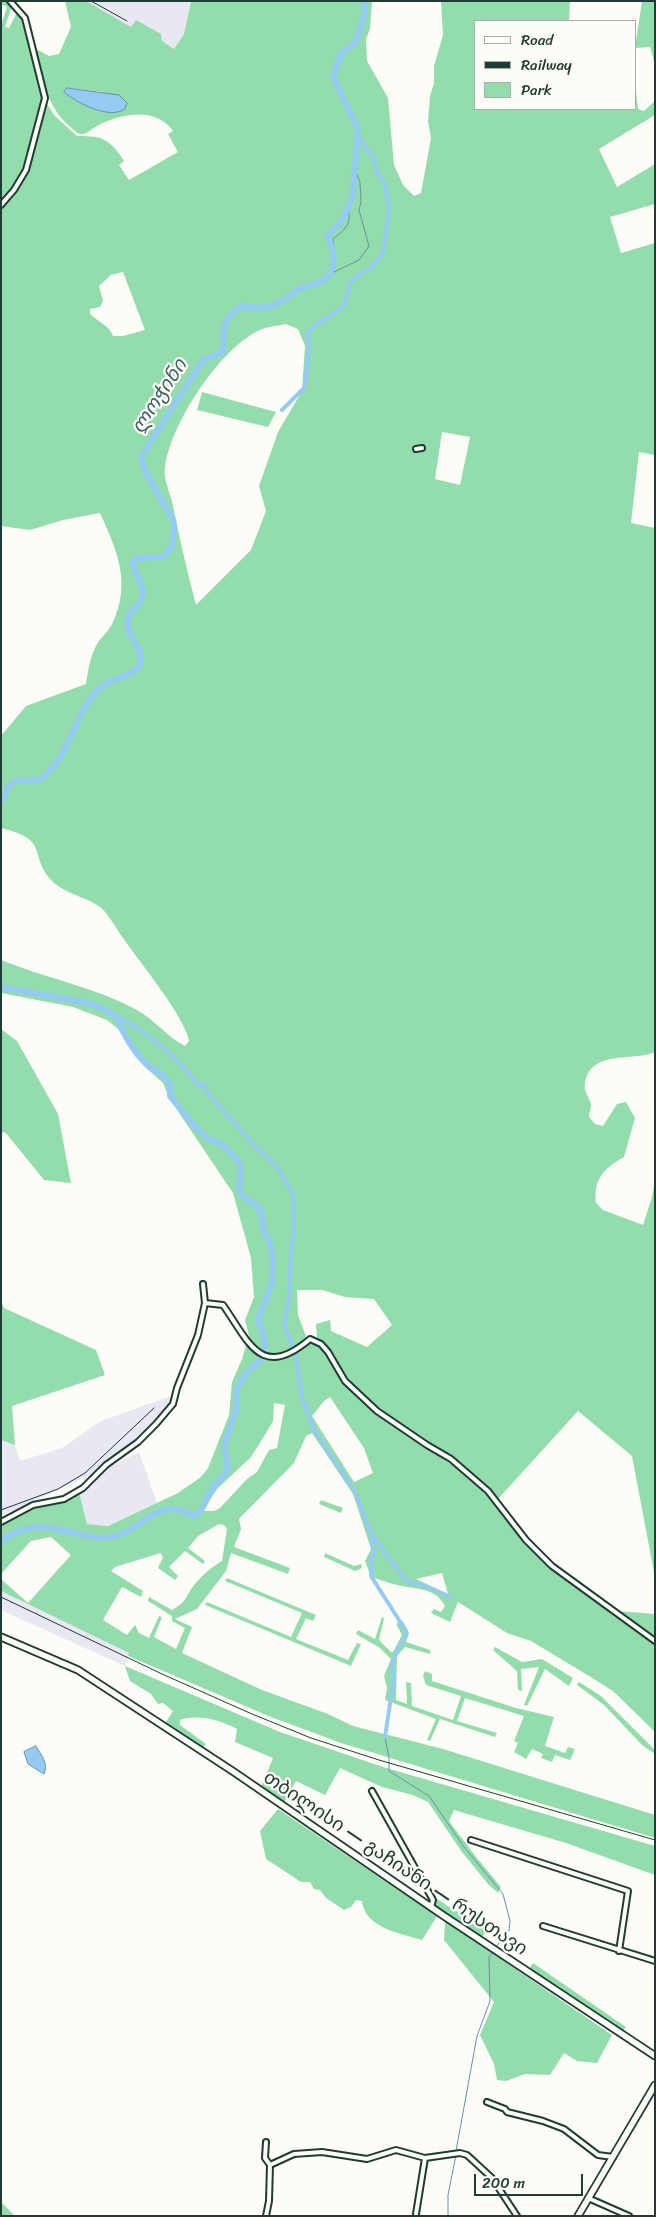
<!DOCTYPE html>
<html>
<head>
<meta charset="utf-8">
<style>
	body { margin:0 }
	#map { position:relative; width:656px; height:2217px; overflow:hidden; background:#fdfcf7; font-family:Sriracha,sans-serif }
	canvas { display:block }
	.frame { position:absolute; inset:0; border:2px solid #1f3d34; pointer-events:none }
	.legend { position:absolute; left:474px; top:20px; width:162px; height:90px; box-sizing:border-box; background:#fdfcf7; border:1px solid #a4b0a9; margin:0; padding:6px 9px; list-style:none; font-size:15px; color:#1f3d34 }
	.legend li { display:flex; align-items:center; gap:10px; height:25px }
	.legend b { width:25px; border:1px solid #a4b0a9 }
	.scale { position:absolute; left:474px; top:2174px; width:109px; height:22px; box-sizing:border-box; border:2px solid #1f3d34; border-top:0; padding-left:6px; font-size:15px; line-height:18px; white-space:nowrap; color:#1f3d34; -webkit-text-stroke:4px #fdfcf7; paint-order:stroke }
</style>
</head>
<body>
<div id="map">
<canvas width="656" height="2217"></canvas>
<div class="frame"></div>
<ul class="legend">
<li><b style="height:6px;background:#fdfcf7"></b>Road</li>
<li><b style="height:6px;background:#1f3d34"></b>Railway</li>
<li><b style="height:14px;background:#93dcab"></b>Park</li>
</ul>
<div class="scale">200 m</div>
</div>
<script>
const context = document.querySelector('canvas').getContext('2d');
context.lineJoin = 'round';
function paint(path, color) { context.fillStyle = color; context.fill(path, 'evenodd'); }
function stroke(path, color, width, dash) { context.strokeStyle = color; context.lineWidth = width; context.lineCap = dash ? 'butt' : 'round'; context.setLineDash(dash || []); context.stroke(path); }
function label(font, color, halo, rows, align = 'center') {
  context.font = font + ' Sriracha,"Noto Sans Georgian",sans-serif'; context.lineWidth = 4.5; context.setLineDash([]); context.textBaseline = 'middle'; context.strokeStyle = halo; context.fillStyle = color; for (const [text, x, y, turn = 0] of rows) {
    context.save(); context.translate(x, y); context.rotate((+turn || 0) * Math.PI / 180); context.textAlign = isNaN(turn) ? turn : align; if (halo) context.strokeText(text, 0, 0); context.fillText(text, 0, 0); context.restore();
  }
}
paint(new Path2D(`
	M86,1h105l-7,33 -10,15 -12,-8 -31,-13z
	M171,1396l-2,10 -12,14 -64,54 -92,42v-76l14,5 5,16 42,-13 39,-27z
	M139,1452l18,51 -49,23 -21,-2 -8,-32 11,-5 16,-18z
	M1,1591l128,62 -4,13 -124,-56z`), '#e8e7f2');
paint(new Path2D(`
	M1,1h6l5,5 -7,21 4,1 7,-14 6,2 21,79 -18,74 -4,10 -20,24v-178l6,-18 -6,-3z
	M65,1h21l45,26 5,-7 25,14 1,7 12,8 10,-15 7,-33h181l-2,28 -4,10 1,22 21,37 6,67 9,20 11,11 7,-3 10,-55 -3,-17 2,-25 4,-13v-17l9,-31 -2,-34h129l-1,20h-94v88h160v-27l3,27 6,2 11,-10v14l-56,34 18,38 38,-23v40l-45,13 11,36 34,-10v212l-16,-3 -8,71 24,5v524c-23,10 -64,-3 -70,31 -2,9 5,14 6,22 0,4 -2,9 -2,12l6,7 8,2 14,-22 9,-2 9,16 -11,39c-20,11 -31,23 -28,46l7,7 40,15 9,-28 3,-19v400l-23,-122 -54,-45 -80,88c-34,-39 -82,-59 -122,-92 -10,-8 -21,-19 -29,-30 -11,-13 -17,-28 -30,-39l-1,-14 14,-4 1,11 36,16 25,-22 -18,-26 -29,-2 -23,-7h-25l1,25 8,21c-8,13 -19,19 -34,19l-2,3c22,5 25,-10 42,-16l11,7 20,33 27,26 98,68 21,19 21,29 40,41 105,77v90l-42,-41 -24,-15 -58,-35 -24,-8 -49,-31 -8,20 -19,-9 3,-4 7,3 4,-6c-11,-20 -29,-16 -48,-21 -9,-2 -18,-6 -26,-8l-6,-16 6,-12 -18,-55 -41,-61 -6,3 -12,27 -55,56 2,10 -7,18 56,21 -2,6 -57,-21 -5,18 -29,38 -22,10 17,8 -10,26 80,37 66,24 25,12 90,23 212,66v23l-314,-95 -70,-26 -143,-61 1,-3 -128,-62v-12l27,24 43,-48 -20,-18 -20,4 -30,33v-49c24,-17 50,-26 78,-33l8,32 21,2 70,-33 23,-16 7,-9 21,-53 3,-33 10,-23 7,-23 -4,-16 9,-23 -3,-39 -18,-65 -64,-95 -6,-15 -18,-16 -27,-38 -11,-9 -34,-13 -72,-14v-33c44,18 93,27 134,49 19,10 31,27 50,37l4,-5c-4,-24 -50,-80 -66,-103 -7,-9 -14,-24 -23,-31 -15,-11 -33,-12 -47,-25 -26,-27 -1,-42 -52,-54v-92l25,-30 60,-22c2,-13 4,-27 10,-38 4,-8 12,-14 16,-22 20,-41 5,-73 -12,-111l-37,7 -33,10 -29,-4v-318l16,-18 12,-22 16,-67 10,15 22,20c27,0 32,3 47,25l-5,4 10,15 49,-28 -10,-18 5,-3c-18,-25 -53,-17 -76,-5 -6,3 -10,9 -17,8 -4,-1 -8,-6 -12,-9 -22,-21 -26,-47 -32,-76l13,7 10,-2 12,-27zM67,88l36,4 19,19c-32,-1 -33,0 -55,-23zM123,272l22,58 -22,6h-10c-4,-11 -15,-14 -23,-22v-5l10,-2 3,-6 -4,-15 12,-11zM286,324l12,5 7,17 -3,45 -24,41 -19,54 7,25 -15,39 -55,55c-9,-34 -17,-69 -24,-104 -3,-10 -9,-24 -7,-34 6,-43 51,-112 89,-134 10,-6 21,-7 32,-9zM442,432l28,5 -10,48 -25,-6zM330,1397l34,51 9,25 -19,9 -42,-66 12,-15zM274,1403l11,2 -8,43 -8,2 -12,22 -10,7 -27,29 -6,3h-11l14,-22 33,-31 10,-15 13,-22zM219,1524l5,1 3,4 -5,32c-10,6 -19,13 -27,23 -10,12 -6,16 -23,26l-23,-13 -1,4 24,15v5l13,7 -9,21 -22,-12 8,-20 -3,-1 -10,22 -10,-5 -4,-8 -8,10 -24,-15 19,-33 19,10 2,-6 -32,-20 4,-4 46,-14 2,4 -5,11 17,12 3,-4 -9,-9 16,-16 18,13 2,-3 -17,-13 10,-12zM442,1573l6,21 -32,-15z
	M642,1h13v64l-5,-18 -15,1z
	M202,392l74,20 -8,15 -71,-17z
	M1,1029l16,12 41,73 13,69 -27,-3 -39,-48 -4,1z
	M1,1301l3,7 92,42 9,25 -93,31 3,39 -14,-5z
	M321,1500l22,8 -2,5 -22,-9z
	M325,1553l29,13 7,-2 1,4 -7,3 -31,-14z
	M227,1578l89,37 -3,6 -7,-3 -10,21 52,21 9,-17 4,1 -10,22 -146,-61 2,-3 84,35 11,-24 -77,-32z
	M618,1611l37,3v24z
	M382,1617l2,1 -5,22 12,12h2l9,-17 -6,-11 6,-4 7,13 -3,9 24,8v4l-25,-7 -8,9 -1,44 11,4 -1,-22 5,1 1,23 41,14 8,-24 -35,-11 -3,-9 2,-5 7,3v7l84,27 38,9 -9,29 20,7 3,-6 7,2 -5,11 -15,-5 -3,7 -11,-4 2,-4 -11,-5 -6,10 -12,-7 4,-9 -4,-2 10,-25 -59,-18 -8,23 40,12 -2,4 -55,-18 -10,22 -3,-1 9,-21 -51,-19 2,-12 -3,-12 7,-17 -11,-11 -24,-14 2,-4 17,9z
	M495,1647l27,15 20,-3 31,19 -4,8 -24,-17 -18,37 -3,-1 15,-38 -18,2 1,22 -4,-1 -1,-19 -24,-21z
	M125,1666l155,66 103,35 272,79v29l-89,-32 -112,-33 -5,11 27,36 25,30 -3,6 -10,-9 -26,-32 -34,-50 -15,-7 -31,-8 -42,-19 -15,27 -29,-14 -12,22 -23,-16 12,-29 -38,-16 2,-13c-17,-9 -38,-15 -57,-9v5l26,19 -3,4 -37,-26 7,-11 -10,-8 -5,1 -7,-10 -21,-13z
	M579,1682l22,14 54,54v4l-13,-9 -38,-40 -27,-20z
	M278,1809l159,107 -15,24c-23,-7 -57,-12 -60,-39l-6,-1 -5,7 -7,3 -18,-12 -6,-8 -6,-1 -4,-7h-9l-35,-23 -6,-28z
	M437,1899l50,32 -6,7 -48,-33z
	M445,1921l167,114 -15,28 -20,-2 -13,-8 -14,22 -25,-1 -19,7 -9,-1 -3,-16 -14,-29 14,-33 -50,-62z
	M533,1963l93,64 -4,5 -93,-63z
	M1,2202l14,14h-14z`), '#93dcab');
const water = new Path2D(`
	M67,88l52,7 8,8 -2,6c-16,11 -48,-6 -61,-17z
	M36,1746c5,9 13,18 8,28l-16,-10 -4,-12z`);
paint(water, '#95caf3');
stroke(water, '#6692a7', 1);
stroke(new Path2D(`
	M334,252l-1,-13c10,-8 20,-15 15,-29
	M330,274l29,-14 10,-14 -10,-36 2,-8 -1,-20 -6,-15
	M385,1737l4,21v13l40,25 35,51 39,47 7,27 -1,10 -13,16
	M456,2151l21,-115 13,-35 -1,-44 5,-6
	M448,2216v-21l8,-40`), '#6692a7', 1);
stroke(new Path2D(`
	M282,410l23,-23 4,-40 -2,-13 5,-6 32,-22 6,-23 5,-5 18,-12 10,-13 6,-44 -4,-25 -8,-11 -4,-16 -16,-21
	M117,1017c26,11 66,46 82,69l6,-1 1,6 47,53 24,23 16,26 1,38 -3,18 -2,50 -5,25 10,27
	M296,1355l5,40 14,37 39,58 17,43 36,49 13,2 31,13
	M373,1535l-2,5 4,13 -4,4v19l35,55v5l-8,12 -6,16 2,13 -9,60`), '#95caf3', 4);
stroke(new Path2D(`
	M1,802c4,-5 5,-13 9,-17 10,-10 25,0 35,-9 26,-24 30,-64 55,-88 10,-9 35,-13 39,-22 7,-15 -9,-26 -11,-39 -1,-4 0,-8 0,-12 24,-19 14,-27 4,-52 9,-14 37,8 41,-24 1,-6 2,-13 0,-19 -10,-21 -27,-40 -32,-63l62,-97 20,-8c2,-26 -5,-27 18,-46 13,2 25,3 38,-3 8,-4 15,-12 23,-15 12,-5 23,-4 29,-17 7,-14 -1,-24 -3,-37l14,-13 10,-23 6,-69 -25,-52 8,-24 14,-10 9,-27 1,-9 -2,-6
	M1,987l92,17 24,13c6,17 16,34 29,47 7,6 17,9 22,17 4,5 3,10 2,15l28,34 11,9 14,6 18,19 -2,28 7,7 8,4 7,8 3,21 5,8 4,19 -1,25 -14,36 4,10 3,13 -4,17 -16,14 -9,17v20l-12,34 4,24 -15,18 -11,22 -7,7c-7,-2 -15,-7 -22,-7 -20,-1 -33,18 -51,25 -41,16 -77,-29 -121,8`), '#95caf3', 6);
const street = new Path2D(`
	M1,205l13,-15 12,-20 19,-72 -20,-80 -15,-17
	M416,449l6,-1
	M205,1303l18,2c26,37 38,76 87,34l11,5 7,8 17,29 32,30 50,34 24,14 37,32 38,49 26,26 103,75
	M1,1522l32,-17 31,-6 19,-11 23,-23 32,-23 18,-18 17,-20 4,-16 21,-53 7,-32 -2,-19
	M372,1791l61,109 -2,7
	M471,1840l157,51 -9,60
	M543,1926l112,35
	M487,2102l18,7 2,3 36,9 21,8 34,26 15,2
	M266,2142l-1,16 5,7
	M270,2165l24,-11 28,-2 45,7 29,-9 29,8 35,-5 7,2 25,23 25,38
	M588,2198l41,18
	M416,2214l9,-56
	M266,2216l3,-15 1,-36`);
const secondary = new Path2D(`
	M1,1637l77,33 156,102 210,144 211,140
	M578,2216l77,-131`);
stroke(street, '#1f3d34', 8);
stroke(secondary, '#1f3d34', 9);
stroke(street, '#fdfcf7', 4);
stroke(secondary, '#fdfcf7', 5.5);
stroke(new Path2D(`
	M91,1l36,20
	M1,1510l57,-21 27,-16 69,-65
	M1,1597l161,77 90,40 59,24 68,22 276,80`), '#1f3d34', 1);
label('19px', '#1f3d34', '#fdfcf7', [
	["თბილისი — გაჩიანი — რუსთავი",395,1864,34]
]);
label('italic 20px', '#3c6064', '#fdfcf7', [
	["ლოჭინი",160,397,-57]
]);
</script>
</body>
</html>
